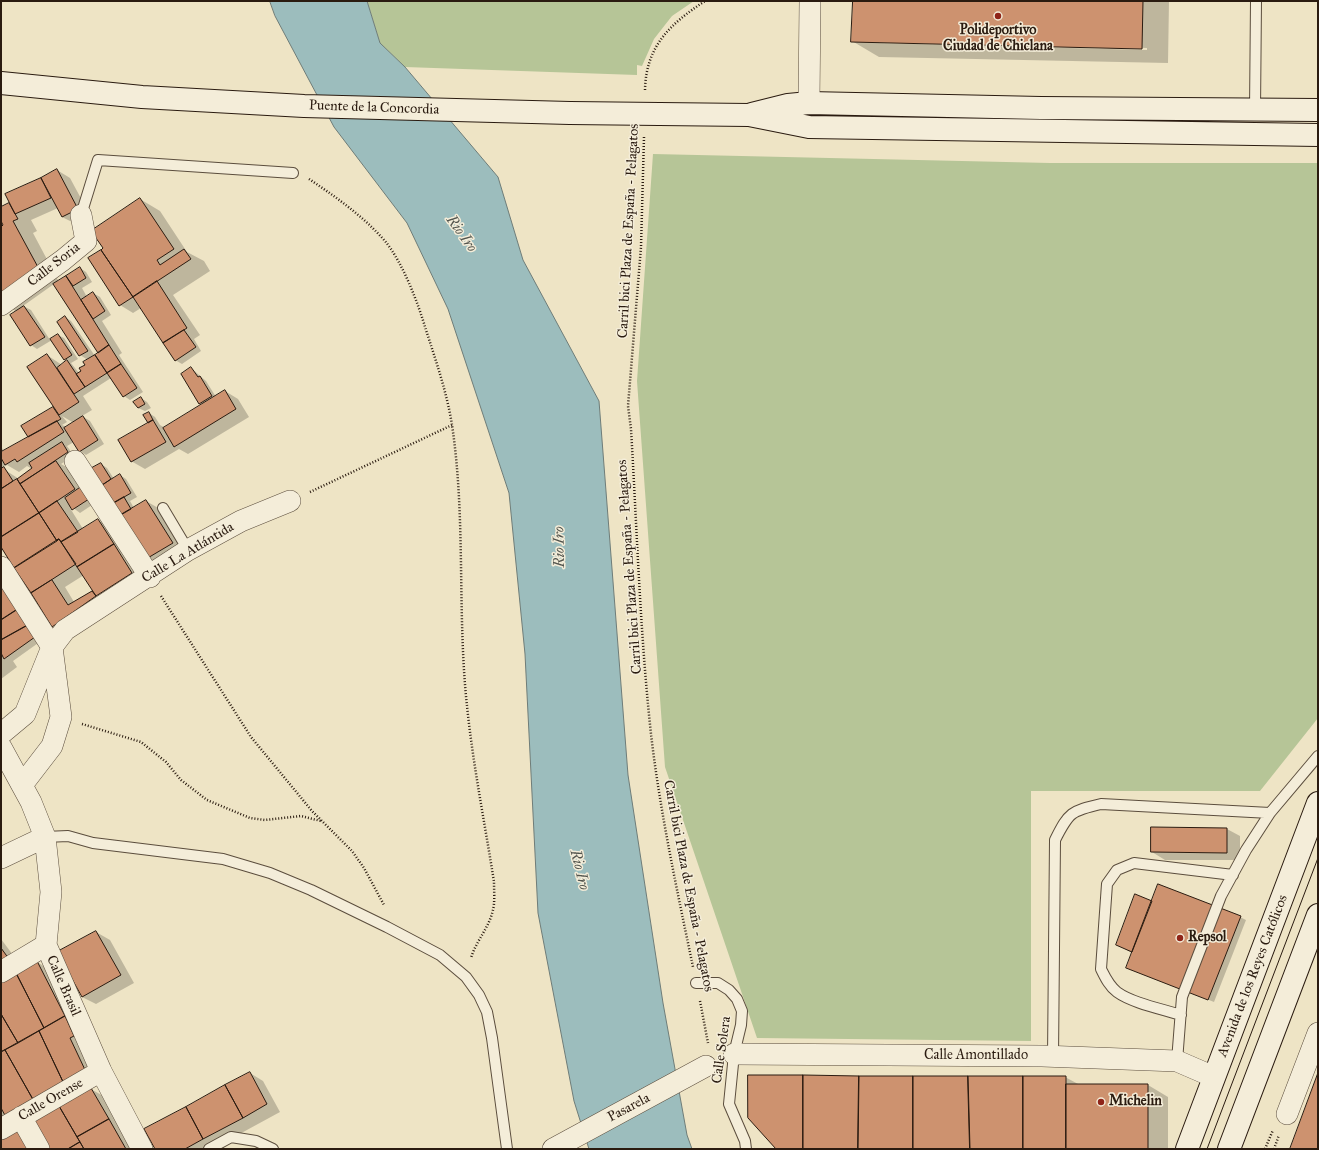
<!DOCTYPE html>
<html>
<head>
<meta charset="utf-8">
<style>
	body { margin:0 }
	#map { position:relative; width:1319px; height:1150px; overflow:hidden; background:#eee4c5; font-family:"IM FELL Great Primer",serif }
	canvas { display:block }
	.frame { position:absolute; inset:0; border:2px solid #2a1b10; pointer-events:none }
</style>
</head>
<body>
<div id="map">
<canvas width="1319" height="1150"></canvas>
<div class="frame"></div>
</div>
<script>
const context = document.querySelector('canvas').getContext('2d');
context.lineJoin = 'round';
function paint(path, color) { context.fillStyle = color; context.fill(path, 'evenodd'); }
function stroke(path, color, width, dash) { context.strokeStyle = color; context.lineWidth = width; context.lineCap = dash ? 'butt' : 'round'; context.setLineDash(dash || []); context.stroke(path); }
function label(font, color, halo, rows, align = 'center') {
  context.font = font + ' "IM FELL Great Primer",serif'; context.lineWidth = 3; context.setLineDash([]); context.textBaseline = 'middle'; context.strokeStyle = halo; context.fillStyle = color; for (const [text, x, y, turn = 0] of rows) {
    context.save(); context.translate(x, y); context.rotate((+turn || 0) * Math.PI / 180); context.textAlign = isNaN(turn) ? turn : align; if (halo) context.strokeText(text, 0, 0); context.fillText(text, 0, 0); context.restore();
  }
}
paint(new Path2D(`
	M367,1h327l-22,15 -18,23 -12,27 -5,-1v10l-232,-8 -25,-24z
	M653,154l397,9h268v555l-58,73h-229v250l-274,-3 -92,-271 -28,-386z`), '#b6c597');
const water = new Path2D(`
	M270,1h97l13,42 25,24 93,110 25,83 76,141 29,374 35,228 24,132 5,14h-103l-15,-48 -36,-188 -13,-259 -16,-161 -61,-184 -41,-86 -73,-96 -59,-111z`);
paint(water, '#9cbdbd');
stroke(water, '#6e7c78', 1);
paint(new Path2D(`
	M854,1h315l-1,62 -289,-6 -27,-16zM879,41l268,7v2l-268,-7z
	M57,170l13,8 21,39 -15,7 -14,-7 -4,-9 -27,12 6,11 -4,2 26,49 21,-14 6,4 6,10 -10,6 5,9 6,-4 7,4 11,18 -9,6 20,32 -3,2 24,37 -13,8 -6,-4 -13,-18 -28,18 9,14 -10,6 8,5 14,23 -18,11 -6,-4 -6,-9 -7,4 7,10 -13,8 9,5 25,34 -15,10 -8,-6 -2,1 13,21 15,-9 13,8 34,52 -79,54 -13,-8 -52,-80v-100l3,6 25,-14 -7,-12 31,-18 4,3 -10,-56 15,10 6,-4 -3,-2 -13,-19 -15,9 -6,-4 -14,-33 -16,-10v-74l4,-2 -4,-7v-11l8,-4 3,2 -6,-11zM54,284l45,69 -4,3 -24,-35 -6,-4 -7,5 22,33 8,5 -9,13 -8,-10 7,-4 -14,-21 -6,-3 -8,5 -19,-30 -8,-4zM62,416l12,7 -7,4 -5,-2 5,-3zM7,465l12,7 8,-6 5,3 -13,10 -17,-11zM84,575l10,16 -20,11 -9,-15z
	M140,199l20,12 27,41 17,9 6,10 -37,24 27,40 -6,4 7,12 -19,13 -7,-4 -34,-52 -8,5 -13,-8 -16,-56z
	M191,368l15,13 10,16 9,-6 13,8 11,18 -61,37 -9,-5 -34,20 -14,-8 19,-38 -1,-10 6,4 5,8 5,3 38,-23 -3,-2z
	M141,398l6,4 4,6 -6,3 -7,-3z
	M101,464l6,4 7,11 6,-4 6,4 11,18 -7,4 4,7 12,-7 14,8 26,42 -26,15 -13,-8 -55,-88z
	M1,572l40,69 -28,20 4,6 -16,12z
	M1227,829l13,7v24h-75l-13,-8z
	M1152,902l88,15 6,3 -32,82 -87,-35 5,-14 -15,-8z
	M96,932l14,8 24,43 -38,21 -14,-7z
	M1,939l21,28 -21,12z
	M37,962l13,8 50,112 -11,6 16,9 29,52h-133v-166z
	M250,1073l13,8 17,31 -68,37h-56z
	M1065,1077l15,8h68l20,12v52h-390z`), '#0003');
const building = new Path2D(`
	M853,1h290l-1,48 -291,-7z
	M57,169l21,40 -16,8 -21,-39z
	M41,178l10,20 -36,16 -10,-20z
	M140,198l34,51 -17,11 3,5 24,-16 7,10 -58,38 -32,-47 2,-2 -12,-17z
	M9,203l9,16 -5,2 26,48 -38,27v-69l2,-2 -2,-4v-14z
	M101,250l32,47 -14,9 -31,-48z
	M80,267l6,11 -13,8 -7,-10z
	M66,276l43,69 -11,8 -45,-69z
	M157,281l30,47 -24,15 -30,-46z
	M93,292l12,19 -12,8 -12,-19z
	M24,306l21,31 -15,9 -20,-31z
	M65,316l23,35 -9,5 -22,-34z
	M184,330l12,17 -21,14 -12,-18z
	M58,334l14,21 -8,5 -14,-21z
	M109,345l12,19 -14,9 -12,-18z
	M47,354l32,48 -20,13 -32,-48z
	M95,355l12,18 -22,14 -9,-13 5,-3 -2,-3 6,-3 -2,-3z
	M67,360l18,27 -11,7 -17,-26z
	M121,364l16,24 -14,9 -16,-24z
	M191,367l7,10 2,-1 12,20 -13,8 -18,-30z
	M225,390l11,19 -62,38 -11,-19z
	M141,397l4,7 -7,4 -5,-6z
	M53,407l8,12 -33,18 -7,-11z
	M149,412l4,8 -5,3 -5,-8z
	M83,416l15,24 -19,12 -15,-24z
	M153,420l13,22 -35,20 -13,-22z
	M57,421l7,11 -47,30 -2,-3 -10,6 -4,-7v-6z
	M62,442l6,10 -48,32 -3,-5 15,-11 -3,-5z
	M56,461l19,28 -36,24 -19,-29z
	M101,463l10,16 -10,7 -11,-17z
	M4,467l9,14 -12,8v-20z
	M120,474l11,19 -19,11 -11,-18z
	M17,479l22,34 -38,24v-48z
	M81,487l8,12 -17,11 -7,-12z
	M124,497l7,12 -12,7 -7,-12z
	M146,500l27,43 -27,16 -27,-43z
	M57,501l21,31 -17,10 -2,-3 -2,2 -18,-28z
	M39,513l18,28 -43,27 -13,-21v-10z
	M98,519l16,25 -37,23 -16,-25z
	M59,539l17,25 -45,29 -17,-25z
	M114,544l18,29 -36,23 -19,-29z
	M52,580l16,25 24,-14 4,5 -44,31 -21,-34z
	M1,584l17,25 -17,11z
	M18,609l10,16 -27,15v-20z
	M28,625l7,12 -31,22 -3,-6v-13z
	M1151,827l76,1v25l-76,-1z
	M1158,884l83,32 -33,84 -82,-32z
	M1135,894l17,7 -20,51 -16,-7z
	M96,931l25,44 -39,22 -25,-45z
	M1,948l8,11 -8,5z
	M37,961l28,55 -21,12 -28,-55z
	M16,973l28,55 -26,15 -17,-29v-33z
	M1,1014l17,29 -17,9z
	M65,1016l9,20 -4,2 17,36 -22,12 -26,-55z
	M39,1031l26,55 -30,17 -30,-53z
	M5,1050l30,53 -28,16 -6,-11v-56z
	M250,1072l17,32 -24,14 -18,-33z
	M1318,1073v76h-28z
	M748,1075h55v74h-27l-28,-31z
	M803,1075l56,1 -1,73h-55z
	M859,1076h54v73h-55z
	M913,1076h55l2,73h-57z
	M968,1076h55v73h-53z
	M1023,1076h43v73h-43z
	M1066,1084h82v65h-82z
	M225,1085l18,33 -40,21 -17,-32z
	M91,1088l18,31 -32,18 -18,-31z
	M59,1106l21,36 -12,7h-19l-16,-29z
	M186,1107l17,32 -18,10h-30l-11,-20z
	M109,1119l17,30h-42l-7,-12z
	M18,1129l12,20h-29v-11z
	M80,1142l4,7h-16z`);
paint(building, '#cd926f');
stroke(building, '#2a1b10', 1);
const lane = new Path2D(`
	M1255,110l1,-109
	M81,215l17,-55 195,13
	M163,508l25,42
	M45,837l23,-1 25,7 130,16 47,14 41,17 76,37 53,28 26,22 13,18 8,17 5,26 15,111
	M696,983h22l11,7 8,9 5,12 -1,14 -7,29 -5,50 16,37 1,8
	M1181,1015c-19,-6 -49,-12 -64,-23 -8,-6 -12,-15 -16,-23l6,-85 10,-14 17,-7 99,12
	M1053,1057l2,-217c14,-28 16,-29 46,-36l169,9
	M1177,1061l5,-64 39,-101 25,-46 24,-37 48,-57
	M209,1149l22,-12 25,4 17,8`);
const street = new Path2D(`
	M809,103l1,-102
	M1,305l62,-45 23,-19 -5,-26
	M75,461l75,116
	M1,567l51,80 9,70 -9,29 -30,39
	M1,734l24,-20 27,-67 13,-17 123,-80 53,-29 49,-20
	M1,747l30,55 14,35 6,55 -5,53 55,126 41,78
	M1,858l44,-21
	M1,972l45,-27
	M734,1054l308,2 135,5 37,16
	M1287,1114l31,-81
	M21,1117l18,32
	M1,1129l100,-58
	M553,1149l153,-83`);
const secondary = new Path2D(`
	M1,83l141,14 162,9 266,7 179,2 60,12 509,8
	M752,114l36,-9 21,-2 232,5 277,2
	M1187,1149l131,-346
	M1229,1149l89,-234`);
stroke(lane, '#5b4d3d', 12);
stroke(street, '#5b4d3d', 22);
stroke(secondary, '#2a1b10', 24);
stroke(new Path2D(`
	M645,90c1,-44 25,-66 60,-89
	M644,137l-3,110 -13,159 3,23c6,101 9,204 20,305 9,78 26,156 42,233
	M309,179c27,18 54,37 76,62 18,22 33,62 41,89 10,31 21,63 26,95 14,93 5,188 15,281 6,59 18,118 27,176 0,9 1,20 -1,28 -4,18 -17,31 -22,48
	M310,492l142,-67
	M161,596l90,141 61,74 40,40 12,17 20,37
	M82,724l59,18 25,20 15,18 26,20 43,18 15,2 36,-4 20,5
	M700,1001l8,42
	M1265,1149l8,-19
	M1274,1149l5,-14`), '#2a1b10', 2.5, [1, 2]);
stroke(lane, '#f4edd9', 10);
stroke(street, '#f4edd9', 21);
stroke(secondary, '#f4edd9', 22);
stroke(new Path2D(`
	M1207,1149l111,-291`), '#2a1b10', 1);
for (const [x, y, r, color] of [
	[998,16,4,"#8f2418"],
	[1180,938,4,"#8f2418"],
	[1101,1102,4,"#8f2418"]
]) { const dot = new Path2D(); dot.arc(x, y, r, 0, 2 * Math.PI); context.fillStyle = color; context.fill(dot); stroke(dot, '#f4edd9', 1.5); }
label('bold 14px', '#2a1b10', '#f4edd9', [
	["Polideportivo",998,31,"center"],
	["Ciudad de Chiclana",998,47,"center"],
	["Repsol",1188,938],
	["Michelin",1109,1102]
], 'left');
label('14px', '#2a1b10', '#f4edd9', [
	["Puente de la Concordia",374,108,2],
	["Carril bici Plaza de España - Pelagatos",629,231,-87],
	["Calle Soria",54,265,-38],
	["Calle La Atlántida",188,553,-31],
	["Carril bici Plaza de España - Pelagatos",630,567,-94],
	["Carril bici Plaza de España - Pelagatos",688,886,79],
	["Avenida de los Reyes Católicos",1253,976,-69],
	["Calle Brasil",63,986,66],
	["Calle Solera",722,1050,-82],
	["Calle Amontillado",976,1056],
	["Calle Orense",51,1100,-30],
	["Pasarela",629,1108,-28]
]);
label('italic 15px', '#52544d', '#f4edd9', [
	["Rio Iro",461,234,54],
	["Rio Iro",560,547,-91],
	["Rio Iro",579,870,76]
]);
</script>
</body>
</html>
